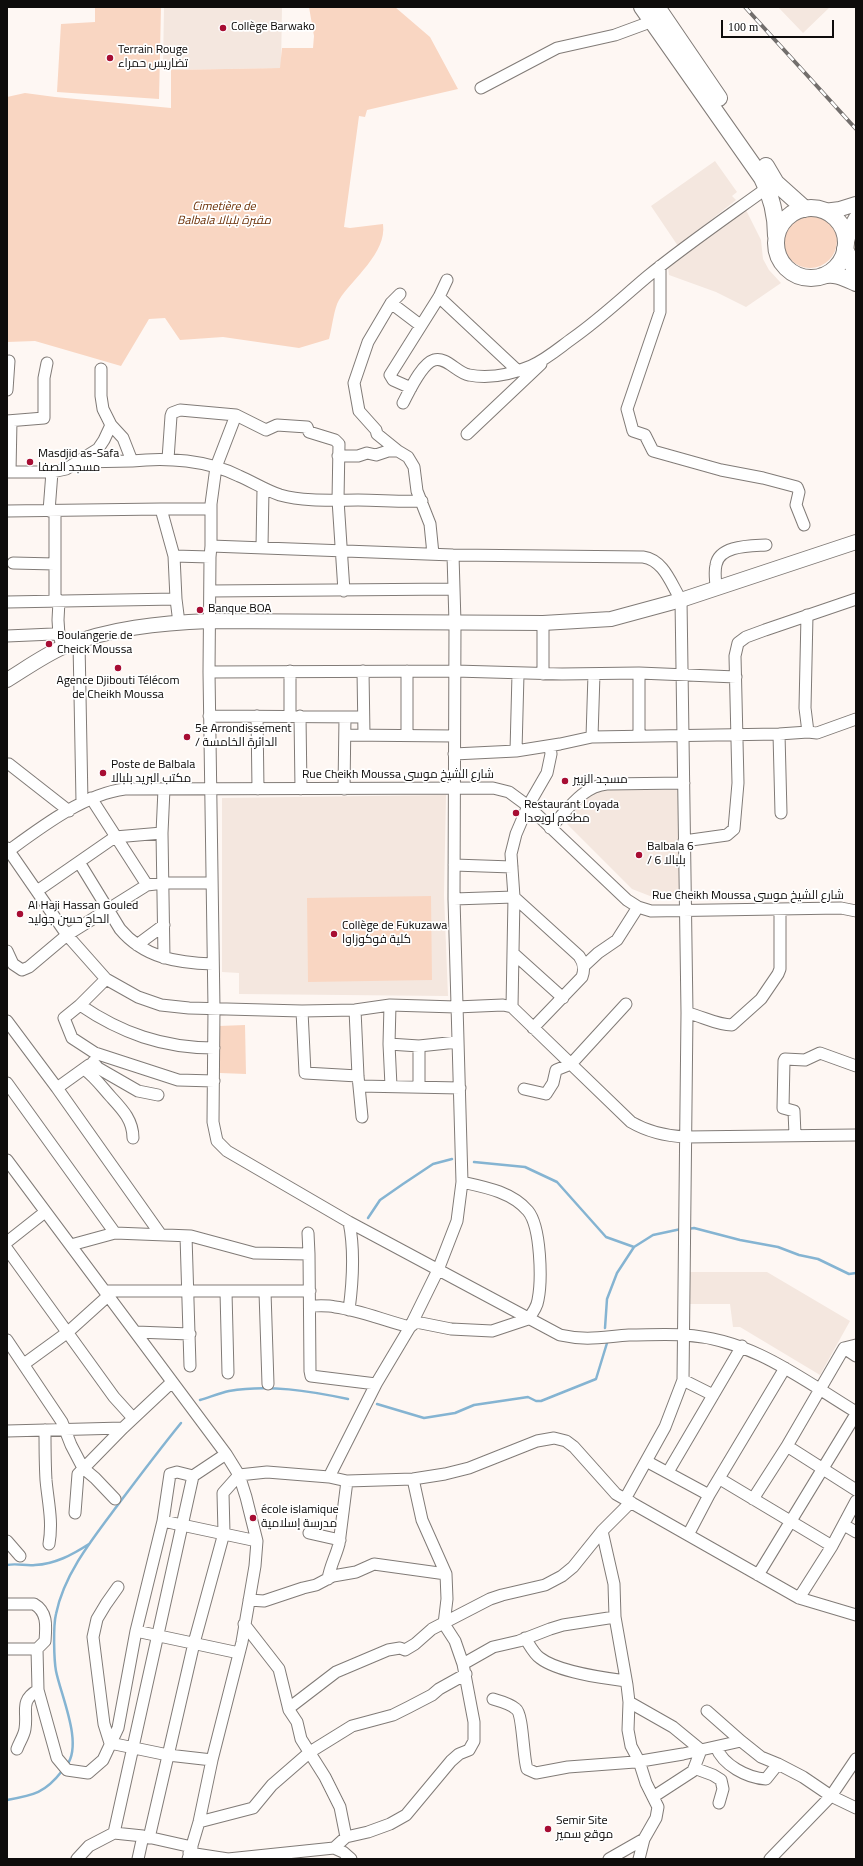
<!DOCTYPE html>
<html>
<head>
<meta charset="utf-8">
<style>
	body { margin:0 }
	#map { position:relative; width:863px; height:1866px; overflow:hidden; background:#fef7f3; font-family:Georgia,serif }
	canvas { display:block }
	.frame { position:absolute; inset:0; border:8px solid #0e0c0b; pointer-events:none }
	.scale { position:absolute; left:721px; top:20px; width:113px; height:18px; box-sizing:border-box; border:2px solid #0e0c0b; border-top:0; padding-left:5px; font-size:12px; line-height:14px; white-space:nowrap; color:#0e0c0b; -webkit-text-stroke:3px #fff; paint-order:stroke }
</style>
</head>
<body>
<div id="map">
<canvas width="863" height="1866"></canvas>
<div class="frame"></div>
<div class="scale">100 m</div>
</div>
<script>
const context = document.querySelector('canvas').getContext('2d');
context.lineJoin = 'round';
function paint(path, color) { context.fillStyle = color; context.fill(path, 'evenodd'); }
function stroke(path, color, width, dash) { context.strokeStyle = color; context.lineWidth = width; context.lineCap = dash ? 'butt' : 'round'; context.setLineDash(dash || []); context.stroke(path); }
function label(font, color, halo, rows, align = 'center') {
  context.font = font + ' Georgia,Cairo,serif'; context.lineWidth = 3.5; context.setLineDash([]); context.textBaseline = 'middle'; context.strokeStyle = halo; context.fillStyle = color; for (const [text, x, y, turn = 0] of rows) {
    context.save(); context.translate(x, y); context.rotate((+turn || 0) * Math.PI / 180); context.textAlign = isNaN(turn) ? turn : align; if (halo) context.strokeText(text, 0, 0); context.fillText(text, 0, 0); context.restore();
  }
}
paint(new Path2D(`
	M164,7h118l-1,61 -110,2 -8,-4z
	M778,7h52l-27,26z
	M715,161l22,31 -5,4 4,4 -58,46 -27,-40z
	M745,208l16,32 2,19 6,11 12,13 -35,24 -30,-15 -47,-17 -1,-8z
	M595,790h85l1,102 -13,6 -18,-2 -18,-7 -68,-68z
	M446,795l-2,100 4,101 -209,-2v-21l-17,-1v-174z
	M690,1272h77l83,49 -30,54 -80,-48h-7l-3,-23h-40z`), '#f4e7df');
paint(new Path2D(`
	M95,7h66l-2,92 -102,-7 4,-68 34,-2z
	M309,7h86l35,30 28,52 -91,21 -2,7 -6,-1 -15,111 6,1 33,-4c4,29 -30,54 -44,76 -5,8 -7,28 -10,39l-30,9 -76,-11 -43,3 -15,-22 -16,1 -28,47 -86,-25 -28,1v-245l18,-4 30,4 116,11v-38l109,-2 2,-20h31l1,-12z
	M783 241a27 27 0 1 1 54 0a27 27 0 1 1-54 0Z
	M431,896l1,84 -124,2 -1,-84z
	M245,1025l1,49 -26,-1 -1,-47z`), '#f9d6c2');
stroke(new Path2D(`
	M474,1162l51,5 32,15 49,55 28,10
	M368,1218l12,-18 23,-16 30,-20 19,-5
	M688,1229l6,-1 46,12 38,7 21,8 19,4 31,15 7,-1
	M605,1328l2,-29 10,-26 17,-26 19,-12 28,-6
	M200,1400c10,-3 20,-7 29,-9 39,-7 81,0 119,8
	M377,1404l47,14 31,-5 19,-8 54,-8 8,4h5l55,-22 11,-36
	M7,1565c10,-2 18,1 28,0 20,-1 37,-10 54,-21
	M67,1765c16,-22 -6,-69 -11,-94 -2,-11 -3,-45 0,-57 8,-40 37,-76 61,-108 21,-28 42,-56 64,-83
	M7,1800c27,-5 38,-7 55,-29`), '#85b4d2', 2.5);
const minor = new Path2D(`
	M481,88l76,-40 58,-13 38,-14
	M660,266v46l-33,97 6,22 12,4 8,16 68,19 42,8 34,9 2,5 -3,13 8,20
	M439,297l79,74
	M391,303l29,22
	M101,369v27l2,13 8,16 12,13 9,23c35,-4 75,-1 107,15 14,6 26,14 41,19 25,7 53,5 78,5 22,0 43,2 64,1
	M411,388l-18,-8 -3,-5 49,-78 8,-17
	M7,390l2,-29
	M403,403c6,-11 18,-39 31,-43 12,-4 23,13 35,15 20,4 43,-1 62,-9 16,-7 28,-18 42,-28 27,-19 50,-41 75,-62 38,-31 79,-59 119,-88
	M7,421l37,-3v-40l3,-15
	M467,434l74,-70
	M398,451l-21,-17 -1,-4 -17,-19 -5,-28 14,-41 23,-39 9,-9
	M338,456h20l9,-3 9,2 12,-4h10l10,6 6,10 3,24 13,33 3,30
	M168,459l3,-43 1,-3 8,-3 56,5 30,15 11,-5 30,2 2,5 26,8 4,4 -1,56 6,91
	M79,462l53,-1
	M7,472h45
	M10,472l1,-51
	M161,509h50
	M7,511l154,-2 13,47 36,1 -1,115 5,336 -1,114 4,19 10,10 122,71 211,113c27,6 42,2 69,0 18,0 37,-1 55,0 68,4 116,43 172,77
	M49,511l3,-39 14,-3 32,-20 6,-9 7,-15
	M55,511v86l4,4 -1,19 1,15
	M211,546v-42l5,-37 20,-52
	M262,547l1,-58
	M210,557l1,-11 242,9 190,2c21,3 28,27 38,43l6,413 -4,367 -18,47 -40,72
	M13,563l42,1
	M716,588c0,-7 -2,-15 0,-23 3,-20 35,-19 50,-20
	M210,591l244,-2
	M176,599l3,24
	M7,602l169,-3 -2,-43
	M807,615l-2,93 3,24
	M7,636l46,-2 6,1 2,7
	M79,642l3,160
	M290,671v45
	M363,671l1,64
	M407,671v64
	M209,672l246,-1 107,3 77,-1 97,4
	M639,673v63
	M543,674v-51
	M209,716l154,1
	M257,716l1,73
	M300,716l1,73
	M779,734l2,79
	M345,735l109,1
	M592,737l2,-63
	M516,751l2,-77
	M454,754l62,-3 44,-7 32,-7 187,-3 29,-2 9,1 39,-14
	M9,764l60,47
	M344,789l1,-72
	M91,798l56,87
	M550,828c17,-17 32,-42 57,-44l77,-1
	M684,841l43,-6 7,-6 4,-46 -3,-127 3,-13 8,-6 19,-7 91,-31
	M7,848l60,87 39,44 32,18 23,8 28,3 113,3 53,-1 35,-5 66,2 47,-2 9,2 3,3 116,112c17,10 34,14 55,15l170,-2
	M7,852c33,-24 77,-58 118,-63l368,-1 16,4 19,14 99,94 11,7 13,4 190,-3 15,3
	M79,862l41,67c24,29 58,34 93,35
	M454,865l58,2
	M37,891l78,-54 47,-4
	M454,899l60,-2 65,59c5,7 6,13 3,21l-49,51
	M137,945l27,-20
	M7,951l6,13 9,6 7,-3 38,-32 80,-50 17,-2h48
	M513,953l50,45
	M164,958l-2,-125 2,-44
	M584,966l14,-13 19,-13 21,-33
	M106,979l-26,26c41,28 83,43 134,43
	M80,1005l-16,13 8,20 23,15 83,27 36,1
	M390,1005l-1,39 2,42
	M512,1007l2,-110 -3,-43 5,-20 12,-28 19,-33 4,-19 -1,-8
	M355,1010l3,66 4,41
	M302,1011l3,62 53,3
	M687,1013c15,3 29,12 45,12l29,-26 17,-25 2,-5v-60
	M7,1021l50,67 104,147
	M389,1044l30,2 38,-4
	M419,1046v40
	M93,1062l5,6 40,23 20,4
	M84,1069c11,8 18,18 27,28 11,12 22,23 22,41
	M7,1083l108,150
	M359,1086l101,2
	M57,1088l32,-23
	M524,1089l22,5 7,-11 3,-13 15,-6 55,-60
	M795,1135l-1,-24 -11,-3 1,-47 1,-2 20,1 15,-7 36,13
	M7,1160l219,294 13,21 7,22 11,44 -2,25 -13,76 -30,118 -13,62 -11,37
	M349,1222c6,29 4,58 0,88
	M308,1233l1,21 1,117 1,5 65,8
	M186,1236l4,130
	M7,1242l38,-30
	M71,1245l44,-12 76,3 63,17 55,1
	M7,1249l107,148 19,21
	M106,1291h204
	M226,1292l2,81
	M265,1292l3,92
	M310,1306c8,0 17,-1 25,1 25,3 50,14 75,20l6,-5 35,7 41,2 36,-12c4,-5 9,-12 10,-19 4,-20 3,-73 -10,-89 -16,-19 -43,-24 -66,-29
	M136,1332l54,2
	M7,1340l55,82 9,23 12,23 12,10 20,21
	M844,1348l12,8
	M24,1364l44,-32 41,-37
	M683,1380l30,15
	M45,1430c0,17 0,33 1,50 2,22 7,41 3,64
	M7,1431l116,-3 49,-46
	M787,1446l69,44
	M646,1461l63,34
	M668,1472l74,-126
	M329,1477l47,-93 34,-57 28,-57 19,-49 5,-39 -8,-283 1,-276 -2,-68
	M720,1479l112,67
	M753,1499l34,-53 57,-98 12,-3
	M75,1513l3,-39 45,-46
	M163,1521l94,20
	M844,1525l12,7
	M602,1531l12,53 1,33 12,68 2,17 -1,28 3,16 8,15 7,22 12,24 -2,11 -12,21 -5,20
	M309,1533l31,7
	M688,1535l21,-40 76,-127
	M7,1541l13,15
	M758,1575l98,-161
	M328,1579c2,-13 8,-23 11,-35l8,-63
	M118,1587l-12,17 -9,15 -4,18 11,87 6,19 58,12 44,5
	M799,1598l33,-52 24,-45
	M249,1600l15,1 39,-13 13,-3 17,-9 23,-4 18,-8 72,10
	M7,1604h27c14,8 12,23 11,37l-8,8h-30
	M244,1624l35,45 10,41 8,12 4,17 24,38 15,30 6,30
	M136,1631l103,22
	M525,1638c4,6 9,16 15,20 18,14 63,20 86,23
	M37,1649l1,41 19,68 10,12 21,3 15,-13 15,-32 18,-97 27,-110 7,-47 7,-2 16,4
	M463,1664l30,-17 26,-6 31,-12 13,-4 52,-8
	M493,1699c7,2 18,5 23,10 7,5 7,48 11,60l9,4 32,-6 67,-5 48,-8 58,-13 20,16 17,7 25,13 28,19 25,12
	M629,1702l44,25 28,23 -8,21 -40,26
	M289,1708l47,-36 52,-22 12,-2 5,2 10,-6 17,-15 58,-30 12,-4 43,-10 17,-9 11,-9 29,-36 29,-29
	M707,1711l34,30
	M716,1747c7,18 31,31 50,32l12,-15
	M17,1749c2,-6 7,-13 8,-20 3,-18 -6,-28 13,-39
	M694,1768l19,7 8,5 2,9 -4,14
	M199,1822l54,-14 19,-23 38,-33 42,-26 41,-11 16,-8 23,-12 7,-6 27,-15
	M114,1833l79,-357 33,-22
	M149,1838l45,-195 30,-110 -1,-40 16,-18 28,-3 62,5 18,4 66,-2 32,-5 24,-6 68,-27 17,-3 12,3 8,6 42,47 183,104 57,17
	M334,1848l9,4 8,7
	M189,1853l39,6 106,-11 12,-11 22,-5 22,-8 16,-9 45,-54 8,-7 10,-4 5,-9v-19l-11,-58 -8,-23 -11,-17 3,-25 -1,-25 -24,-54 -9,-41
	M77,1859l12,-13 25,-13 29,3 49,11
	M138,1859l5,-23
	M609,1859l35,-20
	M770,1859l61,-63 25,-37`);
const major = new Path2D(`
	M824,211l16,-2 16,-5
	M846,245l5,-18 5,-9
	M7,680c18,-11 36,-24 56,-33 45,-19 98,-24 147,-26l333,2 68,-4 70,-19 175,-58`);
const highway = new Path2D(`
	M642,7l120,171c10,19 14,36 14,58
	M657,7l62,91
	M766,166l10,17 29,26
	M776 243a35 35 0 1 1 70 0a35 35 0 1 1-70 0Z
	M845,249l11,23
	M822,276c12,-4 23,2 34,7`);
stroke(minor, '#817b77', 13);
stroke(major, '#817b77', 16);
stroke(highway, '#817b77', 18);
stroke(minor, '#fff', 11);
stroke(major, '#fff', 14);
stroke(highway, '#fff', 16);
const rail = new Path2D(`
	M745,7l111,122`);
stroke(rail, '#726e6c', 4);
stroke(rail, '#fff', 2.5, [8]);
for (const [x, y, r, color] of [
	[223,28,4,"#a70d33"],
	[110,58,4,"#a70d33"],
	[30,462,4,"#a70d33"],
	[200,610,4,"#a70d33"],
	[49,644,4,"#a70d33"],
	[118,668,4,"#a70d33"],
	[187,737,4,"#a70d33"],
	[103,773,4,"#a70d33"],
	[565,781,4,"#a70d33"],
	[516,813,4,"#a70d33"],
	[639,855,4,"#a70d33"],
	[20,914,4,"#a70d33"],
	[334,934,4,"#a70d33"],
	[253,1518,4,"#a70d33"],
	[548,1829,4,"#a70d33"]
]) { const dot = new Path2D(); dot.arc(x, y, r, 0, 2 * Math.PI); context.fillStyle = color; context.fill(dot); stroke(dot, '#fff', 1.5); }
label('12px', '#0e0c0b', '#fff', [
	["Collège Barwako",231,28],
	["Terrain Rouge",118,51],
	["تضاريس حمراء",118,65],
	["Masdjid as-Safa",38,455],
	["مسجد الصفا",38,469],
	["Banque BOA",208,610],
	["Boulangerie de",57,637],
	["Cheick Moussa",57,651],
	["Agence Djibouti Télécom",118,682,"center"],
	["de Cheikh Moussa",118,696,"center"],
	["5e Arrondissement",195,730],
	["/ الدائرة الخامسة",195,744],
	["Poste de Balbala",111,766],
	["مكتب البريد بلبالا",111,780],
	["مسجد الزبير",573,781],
	["Restaurant Loyada",524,806],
	["مطعم لويعدا",524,820],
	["Balbala 6",647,848],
	["/ بلبالا 6",647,862],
	["Al Haji Hassan Gouled",28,907],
	["الحاج حسن جوليد",28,921],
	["Collège de Fukuzawa",342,927],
	["كلية فوكوزاوا",342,941],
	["école islamique",261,1511],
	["مدرسة إسلامية",261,1525],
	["Semir Site",556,1822],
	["موقع سمير",556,1836]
], 'left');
label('italic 12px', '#70360d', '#fff', [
	["Cimetière de",224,208],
	["Balbala مقبرة بلبالا",224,222]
]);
label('12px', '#0e0c0b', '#fff', [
	["Rue Cheikh Moussa شارع الشيخ موسى",398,776],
	["Rue Cheikh Moussa شارع الشيخ موسى",748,897]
]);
</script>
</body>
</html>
